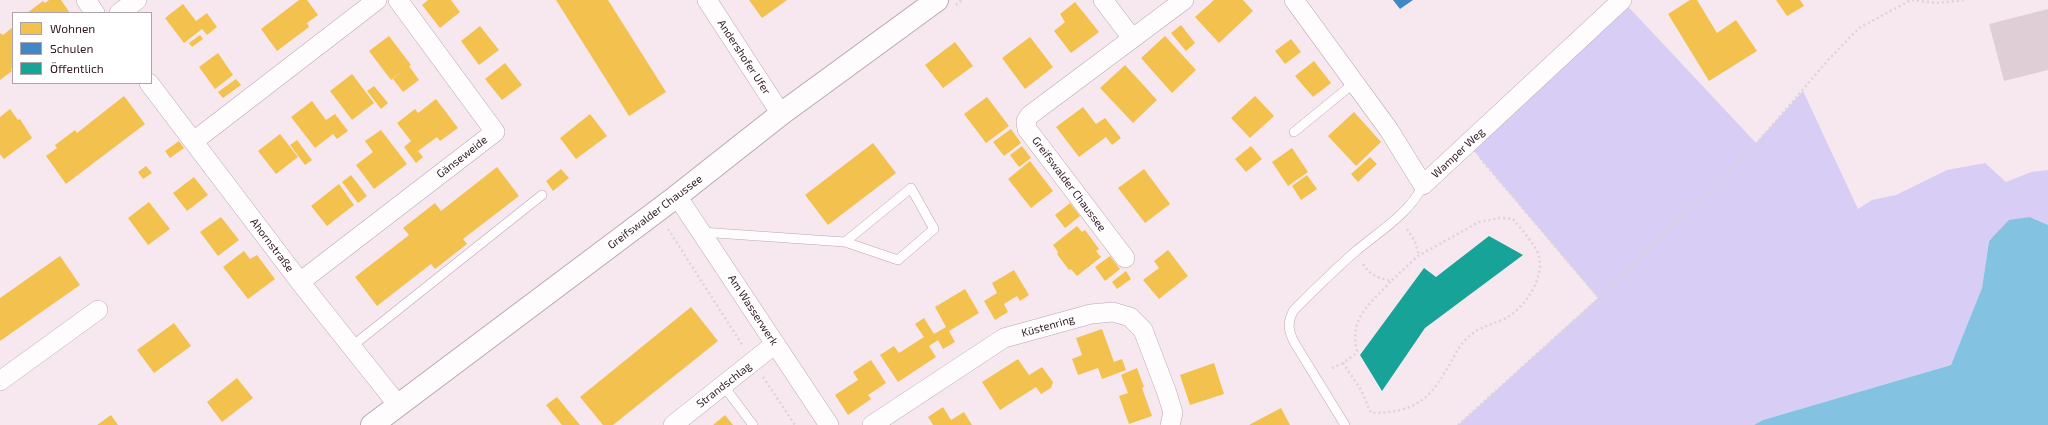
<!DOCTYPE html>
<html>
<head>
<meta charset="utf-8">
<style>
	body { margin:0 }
	#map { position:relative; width:2048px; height:425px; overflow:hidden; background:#f7e8ef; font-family:"Exo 2",sans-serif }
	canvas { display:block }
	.legend { position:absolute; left:12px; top:12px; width:140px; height:72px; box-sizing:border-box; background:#fff; border:1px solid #ada3a8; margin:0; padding:5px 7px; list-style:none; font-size:12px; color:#311925 }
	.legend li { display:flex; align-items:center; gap:8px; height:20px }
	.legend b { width:20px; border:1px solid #ada3a8 }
</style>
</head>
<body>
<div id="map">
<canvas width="2048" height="425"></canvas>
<ul class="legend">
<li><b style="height:11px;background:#f2c14e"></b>Wohnen</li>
<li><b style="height:11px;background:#3f88c5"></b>Schulen</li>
<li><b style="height:11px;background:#17a398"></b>Öffentlich</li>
</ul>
</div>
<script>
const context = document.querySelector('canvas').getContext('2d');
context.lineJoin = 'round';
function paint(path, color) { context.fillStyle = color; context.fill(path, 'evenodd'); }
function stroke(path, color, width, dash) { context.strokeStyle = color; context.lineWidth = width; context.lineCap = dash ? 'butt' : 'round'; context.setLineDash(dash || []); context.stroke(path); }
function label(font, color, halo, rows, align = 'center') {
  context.font = font + ' "Exo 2",sans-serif'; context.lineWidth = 4; context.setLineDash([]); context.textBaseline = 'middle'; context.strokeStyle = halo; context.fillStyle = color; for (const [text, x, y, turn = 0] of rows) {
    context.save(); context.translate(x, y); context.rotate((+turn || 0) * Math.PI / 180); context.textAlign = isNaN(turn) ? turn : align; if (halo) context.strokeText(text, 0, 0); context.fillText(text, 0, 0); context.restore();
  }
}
paint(new Path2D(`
	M1622,0l134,143 47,-52 55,118 14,-9 24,-5 51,-25 38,-7 21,19 25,-10 17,-2v55l-18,-8 -41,23 -7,48 -31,77 -188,55 -9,5h-296l140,-127 -130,-154z`), '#d8cdf5');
paint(new Path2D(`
	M2030,217l18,8v200h-294l9,-5 188,-55 31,-77 7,-47 20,-21z`), '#83c2e0');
paint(new Path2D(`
	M49,0h12l9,13h-43l16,-12 2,2z
	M299,0h8l11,15 -11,8 2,4 -32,24 -16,-22z
	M428,0h23l9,12 -20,16 -18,-23z
	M556,0h52l58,92 -37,24z
	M749,0h38l-25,18z
	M1214,0h29l10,11 -34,32 -24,-26z
	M1690,0h7l20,33 19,-13 21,31 -48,30 -41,-67z
	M1776,0h24l4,6 -17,10z
	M1075,2l24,30 -28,21 -17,-22 11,-9 -5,-8z
	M183,4l13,17 11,-8 10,14 -10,8 -5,-6 -18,14 -19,-25z
	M1181,25l14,18 -9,8 -15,-18z
	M480,26l19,24 -20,15 -18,-24z
	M13,27v40l-2,2 1,2 -12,9v-47l3,2z
	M200,35l3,4 -11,8 -3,-4z
	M389,36l22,29 -2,1 10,14 -16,12 -10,-13 13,-11 -15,12 -22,-29z
	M1165,36l31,34 -24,23 -31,-35z
	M1030,37l23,30 -28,22 -23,-31z
	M1291,39l10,13 -16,12 -10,-13z
	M955,42l18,24 -30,22 -18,-23z
	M218,53l15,22 -18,14 -16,-22z
	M1314,61l17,22 -18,14 -18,-21z
	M505,63l17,22 -20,15 -17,-21z
	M1125,65l32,35 -24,23 -33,-35z
	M352,74l22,29 -22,17 -22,-29z
	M236,79l5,6 -18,13 -5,-6z
	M374,86l14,17 -7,6 -14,-18z
	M124,96l21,28 -79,60 -20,-28 11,-8 -2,-3 20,-15 2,3z
	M1255,96l19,20 -24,22 -19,-20z
	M987,97l22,29 -23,17 -22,-29z
	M436,99l22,29 -18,13 -3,-4 -19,14 5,6 -7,6 -12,-16 7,-6 -14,-18 18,-14 3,4z
	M312,101l14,19 9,-6 13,17 -11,8 -4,-5 -18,14 -24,-31z
	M1083,107l13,17 9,-6 16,20 -9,7 -6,-8 -27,20 -23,-30z
	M10,109l8,11 2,-1 12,19 -28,21 -4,-5v-37z
	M1354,112l27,30 -25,24 -28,-30z
	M590,114l17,22 -31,23 -16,-21z
	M1011,129l10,14 -17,13 -11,-14z
	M381,130l26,34 -33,25 -18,-24 17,-13 -8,-11z
	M280,134l18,23 -22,17 -18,-23z
	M297,140l15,20 -7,5 -15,-20z
	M179,141l5,7 -14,10 -5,-7z
	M873,143l23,30 -68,52 -23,-30z
	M1022,146l9,12 -12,9 -9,-12z
	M1251,146l11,13 -16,13 -11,-13z
	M1292,148l16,24 -20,14 -16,-24z
	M1370,157l7,7 -19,18 -7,-8z
	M1030,161l23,30 -22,17 -23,-29z
	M146,166l6,7 -9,6 -5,-7z
	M497,167l22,29 -56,43 4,5 -32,25 -4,-5 -54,42 -22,-29 54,-42 -6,-7 32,-25 6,8z
	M561,169l8,9 -16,13 -7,-10z
	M1144,169l26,35 -25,19 -27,-35z
	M351,175l16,21 -9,7 -16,-21z
	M1307,175l10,14 -16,11 -9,-14z
	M194,177l14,18 -21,16 -14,-18z
	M339,184l15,21 -27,21 -16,-20z
	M149,202l21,27 -22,16 -20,-27z
	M1070,203l10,13 -15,12 -10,-13z
	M221,217l18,23 -21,16 -18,-24z
	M1077,226l5,6 3,-2 14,19 -3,2 5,6 -24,19 -6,-7 -2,1 -12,-16 1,-2 -5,-7z
	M1168,250l20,26 -29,23 -16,-19 16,-12 -5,-7z
	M244,251l6,8 7,-4 18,24 -27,20 -25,-32z
	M60,256l20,29 -80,56v-43z
	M1110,256l10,13 -15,12 -10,-14z
	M1014,270l15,25 -9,6 -3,-5 -13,8 4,8 -13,8 -11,-19 13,-8 -5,-10z
	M1126,271l5,8 -14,10 -5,-7z
	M965,289l14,24 -30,18 6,11 -12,7 -5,-9 -9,6 7,11 -38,25 -18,-27 14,-9 5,7 25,-16 -9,-13 9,-6 10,16 12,-7 -11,-20z
	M691,307l27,34 -105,84h-10l-23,-28z
	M174,323l17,23 -37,27 -17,-23z
	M1102,329l12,33 8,-3 4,11 -24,9 -4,-11 -20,7 -6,-16 10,-4 -6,-17z
	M1018,359l11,16 13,-8 11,15 -2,6 -10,6 -5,-7 -36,23 -18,-28z
	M871,360l15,23 -18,12 3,4 -23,16 -13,-20 23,-15 -5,-8z
	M1214,363l10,31 -34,11 -10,-30z
	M1137,368l7,19 -2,1 10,28 -23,8 -10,-28 9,-3 -7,-18z
	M237,378l16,20 -31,24 -15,-20z
	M557,397l23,28h-18l-16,-20z
	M943,407l8,13 13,-8 8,13h-39l-5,-8z
	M1281,408l9,17h-41z
	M111,415l7,10h-21z
	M725,415l8,10h-20z`), '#f2c14e');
paint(new Path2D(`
	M1393,0h20l-13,9z`), '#3f88c5');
paint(new Path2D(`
	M1489,236l34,19 -98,73 -43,63 -22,-36 64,-87 12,9z`), '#17a398');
paint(new Path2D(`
	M2048,9v61l-44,11 -15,-57z`), '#e0ced7');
const lane = new Path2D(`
	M1294,132l60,-49
	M701,232l144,10 66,-54 23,41 -36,31 -53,-18
	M351,347l191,-152
	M723,385l30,40
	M1345,425l-51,-83c-6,-12 -7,-20 0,-32 20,-20 41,-41 62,-59 24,-20 54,-38 67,-66`);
const street = new Path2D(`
	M86,0l9,13
	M707,0l74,114
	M1103,0l29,38
	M1294,0l95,130 34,55 199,-185
	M119,13l18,-13
	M149,83l151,199 98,123
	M194,141l183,-141
	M677,196l152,229
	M1125,258l-98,-129 -1,-8 4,-6 154,-115
	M300,282l195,-150 -97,-132
	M0,381l98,-71
	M673,425l102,-81
	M872,425l132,-87 87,-24 22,-2 17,5 13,13 24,63 6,20 -3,12`);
const secondary = new Path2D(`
	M372,425l305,-229 104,-82 156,-114`);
stroke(lane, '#b9a8b0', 10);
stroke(street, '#b9a8b0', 20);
stroke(secondary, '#b9a8b0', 24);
stroke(new Path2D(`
	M1912,0l24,3 31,-3
	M956,5l6,-5
	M1480,158l119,140
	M668,229l75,117
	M1407,229l8,13 4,13
	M1363,264c7,11 15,14 28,17l27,-25 61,-34 20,-4 14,1c8,10 18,21 24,32 11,23 -11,56 -31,67 -15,7 -28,9 -40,21 -9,10 -14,22 -21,33 -18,32 -38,41 -74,41l-10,-23 -18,-27 11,-8 3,-4c-8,-35 13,-46 34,-70
	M1332,368l11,-5
	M763,377l32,48
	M1458,425l141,-127 157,-154 73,-85 30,-31 52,-28`), '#dad5d7', 2.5, [2, 3]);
stroke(lane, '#fefcfd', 9);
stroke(street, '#fefcfd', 19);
stroke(secondary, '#fefcfd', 22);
label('11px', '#311925', '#fff', [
	["Andershofer Ufer",744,57,57],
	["Wamper Weg",1458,153,-43],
	["Gänseweide",462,157,-38],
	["Greifswalder Chaussee",1069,184,53],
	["Greifswalder Chaussee",655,212,-37],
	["Ahornstraße",272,245,53],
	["Am Wasserwerk",753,310,57],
	["Küstenring",1048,326,-16],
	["Strandschlag",724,385,-38]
]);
</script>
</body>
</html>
